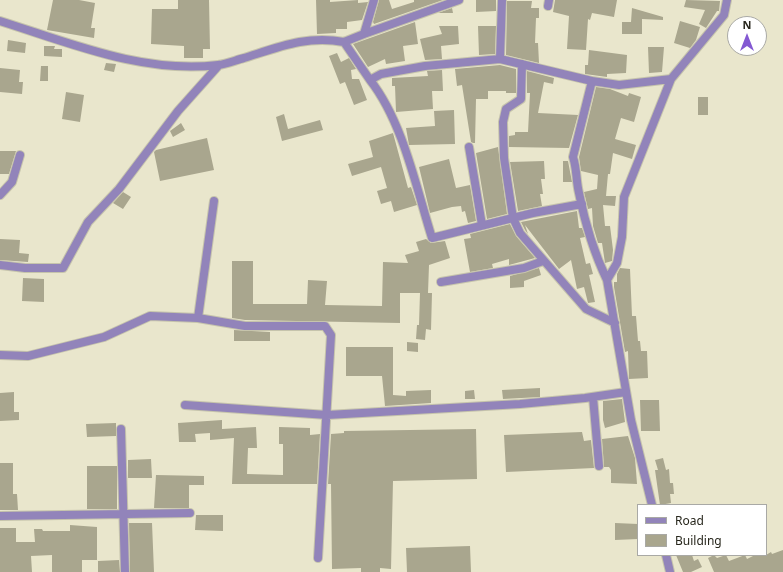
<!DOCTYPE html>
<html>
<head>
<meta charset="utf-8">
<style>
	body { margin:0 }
	#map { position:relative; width:783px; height:572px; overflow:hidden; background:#e9e6cc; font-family:"Noto Sans",sans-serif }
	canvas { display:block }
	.legend { position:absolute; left:637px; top:504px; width:130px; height:52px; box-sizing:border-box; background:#fff; border:1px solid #a9a9a5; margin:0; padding:5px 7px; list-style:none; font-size:12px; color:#28271d }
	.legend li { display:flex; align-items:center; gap:8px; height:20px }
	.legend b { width:20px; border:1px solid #a9a9a5 }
	.north { position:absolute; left:727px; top:16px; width:40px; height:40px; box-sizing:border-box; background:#fff; border:1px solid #a9a9a5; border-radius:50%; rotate:0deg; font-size:11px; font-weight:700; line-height:16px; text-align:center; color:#28271d }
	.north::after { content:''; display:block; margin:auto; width:14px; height:18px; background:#8459d3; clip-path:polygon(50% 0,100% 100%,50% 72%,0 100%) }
</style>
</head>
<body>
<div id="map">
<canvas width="783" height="572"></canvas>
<ul class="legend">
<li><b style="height:5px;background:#9284ba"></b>Road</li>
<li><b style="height:11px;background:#a9a68e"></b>Building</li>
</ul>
<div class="north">N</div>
</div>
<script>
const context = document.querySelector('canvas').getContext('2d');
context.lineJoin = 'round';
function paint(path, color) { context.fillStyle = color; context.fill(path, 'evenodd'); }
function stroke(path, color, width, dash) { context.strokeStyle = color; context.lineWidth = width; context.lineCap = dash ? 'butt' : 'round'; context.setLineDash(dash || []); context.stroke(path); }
paint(new Path2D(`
	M53,0h26l16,3 -4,25h4l-1,10 -47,-8z
	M178,0h31l1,49h-7v9h-19v-12l-33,-2 1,-35h26z
	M316,0h14v2l28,-2v3l10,-1 -6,18 -15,2v7h-11v4l-19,1z
	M379,0h10l3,9 22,-7v-2h29l-69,24 -1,-2z
	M476,0h20v11l-20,1z
	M555,0h62l-3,17 -22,-4 -2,7 -2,-1 -2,31 -19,-1 2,-33 -16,-4z
	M686,0l34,1 -1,10h-2l-11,17 -7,-4 6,-14 -21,-3z
	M507,1h25l-1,7h8v10h-3l-1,25h3l1,20 -33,-8z
	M452,8l1,5h-15z
	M632,8l31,9v3l-21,-1v15h-20v-12h9z
	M680,21l20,6 -4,13 -6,8 -16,-5z
	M415,22l3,22 -15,2 2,15 -19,3 -1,-5 -17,8 -15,-23z
	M439,26h19l1,18 -18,2 1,13 -17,1 -5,-21 22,-5z
	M478,26h18l-1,28 -16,1z
	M8,40l18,3 -1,10 -18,-2z
	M44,46h11l-1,3h8v8l-18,-1z
	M648,47h16l-2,25 -13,1z
	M589,50l38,5 -1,18 -19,1v3l-22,-3v-9h3z
	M337,53l4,9 8,-4 7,11 -5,1 1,9h7l8,21 -13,5 -9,-23 -5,2 -11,-28z
	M106,63l10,1 -2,8 -10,-2z
	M500,65l16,4v24h-10v-2h-18v8h-12l-1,44h-2l-2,-1 -9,-57 -5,1 -2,-17z
	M41,66h7v15h-8z
	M0,68l20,2 -1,12h4l-1,12 -22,-2z
	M442,70l1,21h-11l1,18 -37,3 -1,-26h-3v-8l36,-2 -1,-5z
	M527,71l27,7 -1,6 -9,-2 -6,31 40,2 -9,33 -60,-1v-11l6,-1v-3h13l2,-39h-3z
	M596,87l14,2 18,7 1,-3 12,4 -7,25 -13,-4 -6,21 21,6 -4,14 -19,-6 -3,21h-2l-2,22h10l-1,10 -12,-1 2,21h5l3,24 -1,11 -7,2 -3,-20h-4l-5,-17 -1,-18 -4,1 -4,-17 13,-3 1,-14 -17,-4 -2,-14z
	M66,92l18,3 -4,27 -18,-3z
	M698,97h10v18h-10z
	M454,110l1,34 -46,1 -3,-17 29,-2 -1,-15z
	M284,114l4,15 32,-9 3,10 -41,11 -6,-24z
	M181,123l4,7 -12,7 -3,-6z
	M393,133l15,55 3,-1 6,18 -23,7 -3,-11 -10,3 -4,-13 10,-3 -6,-21 -29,9 -4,-12 25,-7 -4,-16z
	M207,138l7,32 -54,11 -6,-29 2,-2z
	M498,147l9,67 -20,5 -11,-66z
	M0,151h16l-7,23h-9z
	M449,159l7,29 14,-3 6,36 -8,2 -3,-12 -3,1 -1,-6 -9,1 -22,6 -11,-46z
	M544,161l1,18h-4l2,15h-3l2,12 -24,5 -8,-49z
	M563,161h5l4,21h-9z
	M123,192l8,5 -8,12 -10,-6z
	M577,211l2,17h3l3,9 -5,1 6,26 4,-1 3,11 -4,1 6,27 -7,1 -4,-16 -7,2 -6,-29 -12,9 -34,-44 3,9 -3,-4 -4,-8z
	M510,224l6,12 19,22 -26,7v-6l-17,5 1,4 -23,4 -6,-33 7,-1 -1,-4z
	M0,239l20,1 -1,13 10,1 -1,8 -28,-2z
	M426,239l5,4 14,-2 5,17 -21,7 -1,28h4l-1,37 -5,-1 -1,11 -9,-1 1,-14h2l1,-32h-20v30l-155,-3 -13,-2v-57h21v43h54l1,-24 19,1 -2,24 57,1 1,-44 25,1 -3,-8 14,-4 -3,-9z
	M539,268l2,7 -17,6v6l-14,1v-12z
	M620,268l10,1 2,47h4l2,25h2l1,10h6l1,27 -19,1 -1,-28 -3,1 -11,-65v-5h3v-8z
	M23,278l21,1v23l-22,-1z
	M234,330l36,2v9h-36z
	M407,342l11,1v9l-11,-1z
	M346,347h47v48l13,1v-5l25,-1v13l-46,3 -3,-30h-36z
	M540,388v9l-37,2 -1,-9z
	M474,390l1,9h-10v-8z
	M14,392v20h5v8l-19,1v-28z
	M622,399l3,23 -20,6 -2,-8v-19z
	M640,400h19l1,31h-19z
	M222,420v9l34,-2 1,21h-9l-1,26 36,1v-31h-4v-17l31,1v7l10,-1 -3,50h-85l2,-46 -24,2v-7l-15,1 1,8h-17l-1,-19z
	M116,423v13l-29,1 -1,-13z
	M476,429l1,50 -84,2 -2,88 -11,-1v4h-19v-4l-29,1 -1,-85h-3l3,-50 13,-1v-2z
	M582,432l2,9 7,-1 3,28 -88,4 -2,-37z
	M628,436l7,22 2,26 -26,-1v-13l-2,-3h-5l-2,-28z
	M663,458l3,12 3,-1 1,14h3l1,11h-4l1,9 -11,2 -5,-35h3l-3,-10z
	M151,459l1,19h-24v-18z
	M0,463h13v31h4l1,16h-18z
	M87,466h30v43h-30z
	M156,475l48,1v9h-15v23h-35z
	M196,515h27v16l-28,-1z
	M129,523h23l2,49h-24z
	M615,523l23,1v15l-23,1z
	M70,525l27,2v33h-15v12h-30v-17l-21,1 1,16h-32v-44h16v14h19l-1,-13h8l1,2h27z
	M470,546l1,26h-64l-1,-24z
	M783,550v22h-69l-6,-14 6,-3 3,3 9,-3 3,6 16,-6 2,4 8,-4h11l5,-3 1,2z
	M676,555h16l2,6 4,-2 4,8 -11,5h-8z
	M119,560l1,12h-22v-11z`), '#a9a68e');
const minor = new Path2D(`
	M548,6l1,-6
	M0,21c70,22 143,53 218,44 9,-1 18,-5 26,-7 35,-11 63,-23 100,-16l26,38 11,-6 44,-8 75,-7 92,22 27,4 52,-6 -47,118 -2,40 -5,26 -10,17 24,140 21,85
	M364,34l95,-34
	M344,42l20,-8 10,-34
	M500,59l2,-59
	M522,64l-1,35 -15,10 -3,13 1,36 9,60 7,15 66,76 29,14
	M671,79l53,-64 3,-15
	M370,80c33,42 46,107 62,158l101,-25 49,-9
	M592,81l-19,76c4,12 3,24 6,36 6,30 15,60 28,87
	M469,147l13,78
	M0,195l12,-13 8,-27
	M0,265l25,3h38l25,-46 31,-33 59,-78 41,-46
	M441,282l83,-14 19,-7
	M198,318l16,-117
	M0,355l28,1 76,-19 46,-21 48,2 47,8h80l6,9 -13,223
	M593,397l6,69
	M185,405l142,10 193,-11 65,-6 41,-6
	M121,429l4,143
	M0,516l190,-3
	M666,555l4,17`);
stroke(minor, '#c6c4ac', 10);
stroke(minor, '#9284ba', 8);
</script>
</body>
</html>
